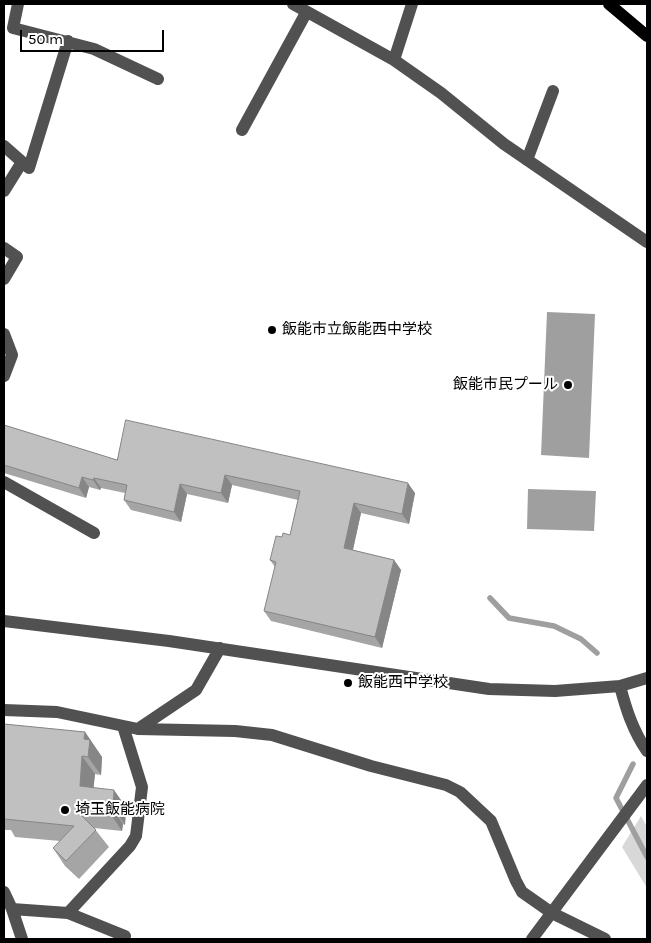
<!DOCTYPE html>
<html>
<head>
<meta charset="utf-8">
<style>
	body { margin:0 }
	#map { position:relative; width:651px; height:943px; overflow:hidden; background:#fff; font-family:Karla,sans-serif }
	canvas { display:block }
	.frame { position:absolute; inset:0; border:5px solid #000; pointer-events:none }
	.scale { position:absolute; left:20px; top:30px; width:144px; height:22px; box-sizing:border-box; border:2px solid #000; border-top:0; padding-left:6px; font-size:15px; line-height:18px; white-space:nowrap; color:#000; -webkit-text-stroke:4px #fff; paint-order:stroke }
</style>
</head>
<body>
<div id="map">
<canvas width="651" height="943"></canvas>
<div class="frame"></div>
<div class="scale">50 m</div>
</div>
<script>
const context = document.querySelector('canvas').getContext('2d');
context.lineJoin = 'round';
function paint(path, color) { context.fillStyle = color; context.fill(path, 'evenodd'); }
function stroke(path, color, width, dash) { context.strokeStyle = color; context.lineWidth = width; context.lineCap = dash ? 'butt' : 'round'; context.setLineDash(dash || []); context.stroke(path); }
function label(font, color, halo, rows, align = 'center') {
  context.font = font + ' Karla,"Noto Sans JP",sans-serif'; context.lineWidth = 4; context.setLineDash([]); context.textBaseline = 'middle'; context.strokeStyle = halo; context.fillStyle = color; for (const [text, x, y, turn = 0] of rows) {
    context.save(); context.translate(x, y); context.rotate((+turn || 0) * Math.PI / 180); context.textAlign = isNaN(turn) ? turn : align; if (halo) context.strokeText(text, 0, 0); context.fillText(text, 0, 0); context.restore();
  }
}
paint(new Path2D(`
	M641,816l6,11v61l-25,-41z`), '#d8d8d8');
paint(new Path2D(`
	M547,312l48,2 -6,144 -48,-3z
	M528,489l68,2 -2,40 -67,-2z`), '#9f9f9f');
stroke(new Path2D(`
	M490,598l19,20 45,8 27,13 16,14
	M633,764l-17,34 31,59`), '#9f9f9f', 5.5);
stroke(new Path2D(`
	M18,4l-5,24 81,21 64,30
	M293,4l101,56 47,33 63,51 143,98
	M394,60l18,-56
	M242,130l64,-117
	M4,146l25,22 39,-127
	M527,160l26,-69
	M4,191l18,-29
	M4,248l13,9 -13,22
	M4,334l8,21 -8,21
	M4,482l90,51
	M4,621l165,20 320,48 66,2 65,-5 27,-8
	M620,686c6,23 13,45 27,65
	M4,710l53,2 81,17 97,2 37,4 99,31 75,19 14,7 31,29 25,60 6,11 30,21 53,26
	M138,729l58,-39 24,-42
	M4,892l8,17 10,30
	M12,909l56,4 57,23
	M68,913l62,-67 6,-10 6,-49 -19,-61
	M532,939l115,-154`), '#515151', 12);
stroke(new Path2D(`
	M609,4l38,32`), '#000', 12);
paint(new Path2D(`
	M4,425l113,35 298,33 -6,31 -48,-11 -8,37 41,10 7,10 -19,78 -111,-27 -7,-10 11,-44 -5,-7 12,-23 8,-2 8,-35 -66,-15 -4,18 -41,-9 -6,28 -50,-12 -7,-10 1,-7 -24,-5 -1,2 -11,-3 -3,11 -82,-25z
	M4,724l81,8 17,25 -1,18 -6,-1 -2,14 33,19 -1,18 -2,-1 -1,7 -28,-3 15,19 -30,32 -14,-13 -12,-18 7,-7 -45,-4 -4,-7h-7z`), '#a5a5a5');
paint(new Path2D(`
	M225,475l7,10 -4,18 -7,-10z
	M82,477l7,10 -3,11 -7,-10z
	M94,478l7,10 -1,2 -7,-10z
	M408,483l7,10 -6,31 -7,-10z
	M180,484l7,10 -6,28 -7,-10z
	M354,503l7,10 -10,45 -7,-10z
	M394,560l7,10 -19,78 -7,-11z
	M85,732l17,25 -1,18 -13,-18 -4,-18z
	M82,756l13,18 -3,30 -12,-18z
	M114,790l12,17 -1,18 -12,-18z
	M111,807l12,17 -1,7 -12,-18z`), '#868686');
const building = new Path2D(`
	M126,420l282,63 -6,31 -48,-11 -10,45 50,12 -19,77 -111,-26 12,-49 -6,-2 6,-24 6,1 1,-4 7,2 10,-44 -75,-16 -4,18 -41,-9 -6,28 -50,-12 3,-15 -33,-7 -1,2 -11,-3 -3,11 -75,-23v-40l113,35z
	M4,724l81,8 -1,7 6,1 -2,17 -6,-1 -2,30 34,4 -1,17h-2l-1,6 -35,-4 21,21 -30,31 -13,-13 21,-22 -70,-7z`);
paint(building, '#c0c0c0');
stroke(building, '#868686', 1);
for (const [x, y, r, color] of [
	[272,330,5,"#000"],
	[568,385,5,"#000"],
	[348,683,5,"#000"],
	[65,810,5,"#000"]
]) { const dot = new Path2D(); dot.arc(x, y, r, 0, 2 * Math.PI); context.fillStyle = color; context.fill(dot); stroke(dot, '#fff', 2); }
label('15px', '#000', '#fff', [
	["飯能市立飯能西中学校",282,330],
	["飯能市民プール",558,385,"right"],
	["飯能西中学校",358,683],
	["埼玉飯能病院",75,810]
], 'left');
</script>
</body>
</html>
